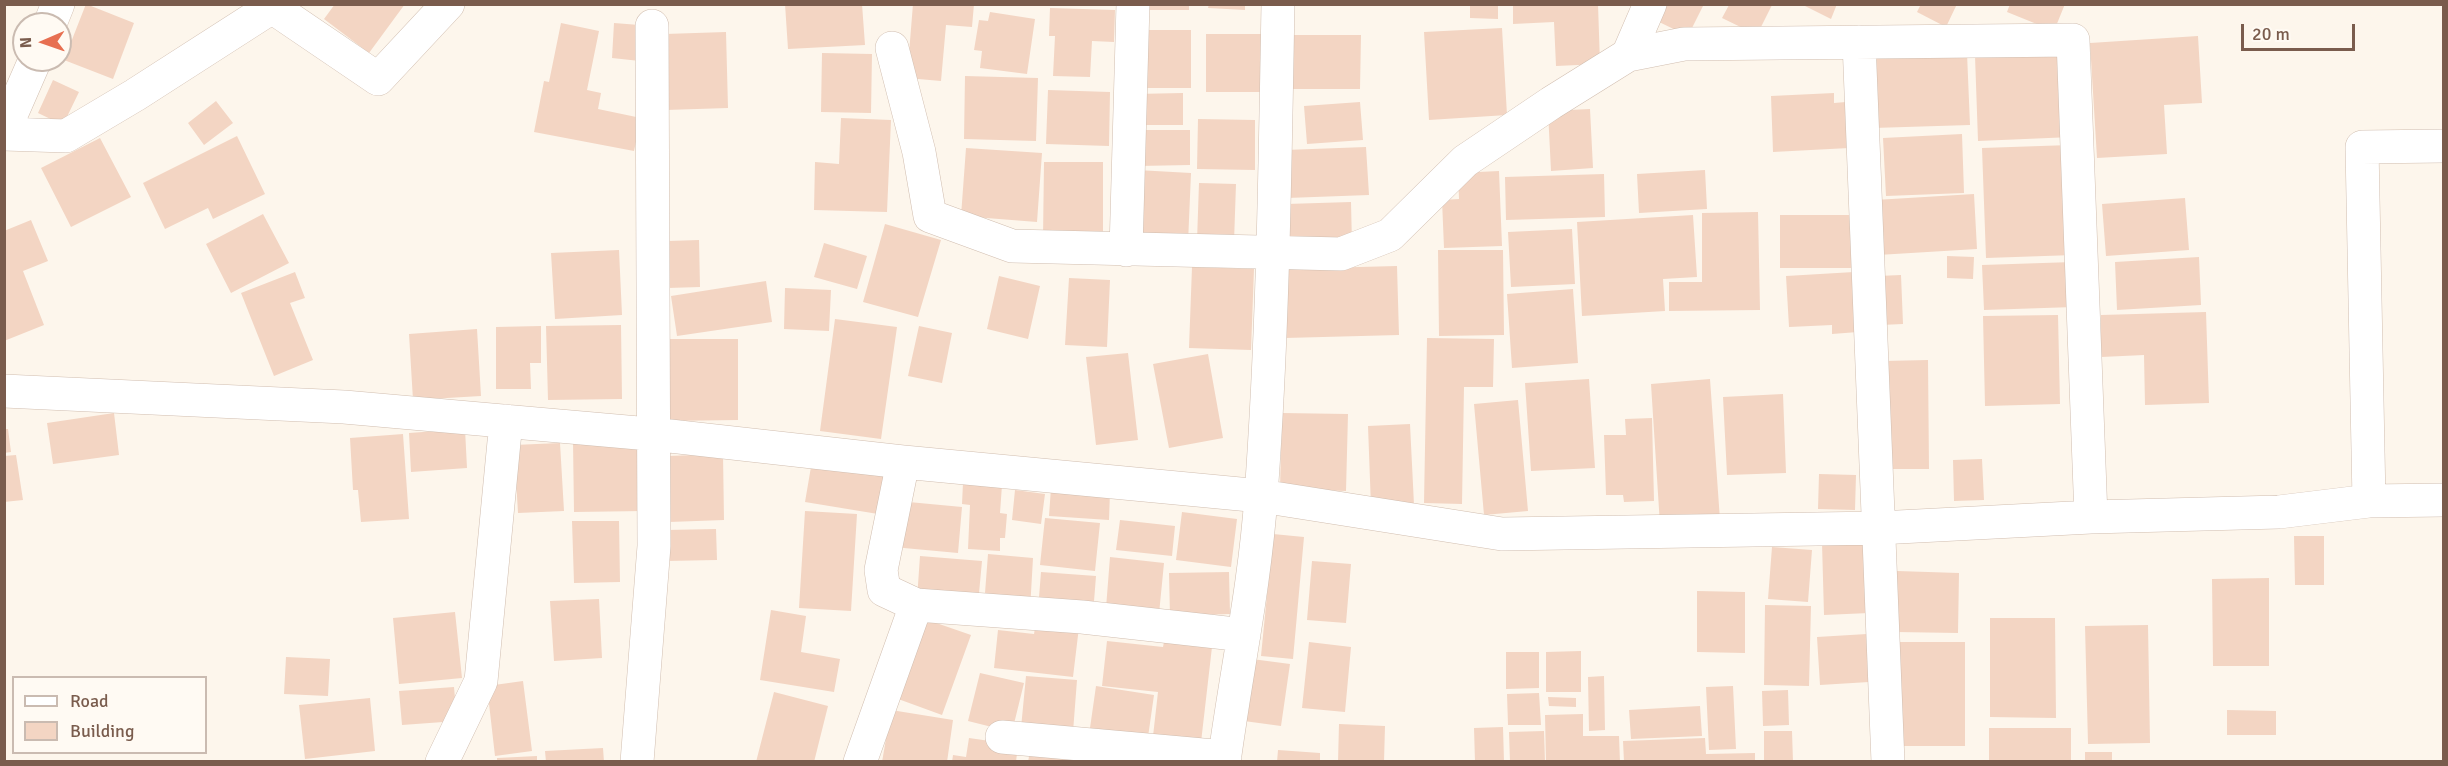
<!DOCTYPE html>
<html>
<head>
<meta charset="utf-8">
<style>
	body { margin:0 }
	#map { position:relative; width:2448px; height:766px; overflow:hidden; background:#fdf6ec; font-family:Signika,sans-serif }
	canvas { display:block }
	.frame { position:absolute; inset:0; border:6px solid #7a5c4d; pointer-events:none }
	.legend { position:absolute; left:12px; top:676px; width:195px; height:78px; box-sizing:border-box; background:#fffaf3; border:2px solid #cabbb1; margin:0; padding:8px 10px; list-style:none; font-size:18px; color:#7a5c4d }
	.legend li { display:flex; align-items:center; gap:12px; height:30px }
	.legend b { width:30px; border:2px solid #cabbb1 }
	.north { position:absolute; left:12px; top:12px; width:60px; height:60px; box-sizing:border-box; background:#fffaf3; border:2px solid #cabbb1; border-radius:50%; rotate:268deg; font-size:16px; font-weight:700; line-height:24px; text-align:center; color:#7a5c4d }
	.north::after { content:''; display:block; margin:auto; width:21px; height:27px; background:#e76f51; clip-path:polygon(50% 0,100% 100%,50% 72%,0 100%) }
	.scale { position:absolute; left:2241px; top:24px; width:114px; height:27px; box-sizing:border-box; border:3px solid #7a5c4d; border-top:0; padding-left:8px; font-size:18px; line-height:21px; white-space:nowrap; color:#7a5c4d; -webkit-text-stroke:4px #fffaf3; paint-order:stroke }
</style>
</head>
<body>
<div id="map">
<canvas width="2448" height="766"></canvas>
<div class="frame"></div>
<ul class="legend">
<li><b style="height:8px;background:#fff"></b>Road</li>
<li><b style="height:16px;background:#f3d5c3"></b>Building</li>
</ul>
<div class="north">N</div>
<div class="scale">20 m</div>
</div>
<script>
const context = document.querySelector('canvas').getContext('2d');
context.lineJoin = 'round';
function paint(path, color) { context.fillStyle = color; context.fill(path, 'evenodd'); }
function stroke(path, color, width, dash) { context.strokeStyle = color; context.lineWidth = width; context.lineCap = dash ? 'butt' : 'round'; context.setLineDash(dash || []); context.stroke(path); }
paint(new Path2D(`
	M86,4l48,19 -21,56 -49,-19z
	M335,4h70l-36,49 -45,-34z
	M785,4h77l3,41 -77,4z
	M913,4h61l-2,23 -26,-2 -5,56 -34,-3z
	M1140,4h49v6h-49z
	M1209,4h36v6l-37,-2z
	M1470,4h28v15l-28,-1z
	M1513,4h85l2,60 -44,2 -2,-44 -41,2z
	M1663,4h41l-16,32 -33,-16z
	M1801,4h36l-6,15z
	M1921,4h36l-11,23 -29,-15z
	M2010,4h55l-11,27 -47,-19z
	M1729,5h43l-15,30 -35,-17z
	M1050,8l65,2 -1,32 -22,-1 -2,36 -37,-1 2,-40h-6z
	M990,12l45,7 -8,55 -47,-6 2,-17 -8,-1 5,-30 9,1z
	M561,23l38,8 -12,59 14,3 -3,16 43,9 -7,33 -100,-19 10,-51 5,1z
	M614,23l38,3 -3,36 -37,-4z
	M1502,28l5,87 -78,5 -5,-88z
	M1139,30h52v58h-51z
	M726,32l2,76 -62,2 -1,-76z
	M1206,34h56l-1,58h-55z
	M1289,35h72l-1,54h-72z
	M2198,36l4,67 -38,2 3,49 -70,4 -7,-115z
	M822,53l50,1 -1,59 -50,-1z
	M1967,53l3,72 -97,3 -3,-72z
	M2069,53l3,84 -94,4 -3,-85z
	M965,76l73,2 -2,63 -72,-2z
	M53,80l26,12 -16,33 -25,-12z
	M1048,90l62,2 -1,54 -63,-2z
	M1183,93v32h-48v-31z
	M1834,93v10l12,-1 3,46 -76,4 -2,-56z
	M216,101l17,22 -29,22 -16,-22z
	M1360,102l3,38 -56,4 -3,-38z
	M1590,109l3,59 -42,3 -3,-60z
	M841,118l50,2 -4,92 -73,-2 1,-48 24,2z
	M1198,119l57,1v50l-58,-1z
	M1138,130h52v35l-52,1z
	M1962,134l2,59 -78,3 -3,-58z
	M237,136l28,58 -52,25 -5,-11 -43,21 -22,-46z
	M100,138l31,59 -60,30 -30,-59z
	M2070,145l4,110 -88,3 -4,-110z
	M1366,147l3,48 -82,3 -2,-48z
	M966,148l76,5 -5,69 -76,-6z
	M1044,162h59v77l-60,-1z
	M1137,170l54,3 -3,70 -55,-2z
	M1705,170l2,39 -68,4 -2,-39z
	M1499,171l3,75 -58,2 -2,-48 17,-1 -1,-26z
	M1604,174l1,43 -99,3 -1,-43z
	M1199,183l37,1 -2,58 -37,-1z
	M1974,194l3,55 -99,6 -3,-55z
	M2185,198l4,52 -83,6 -4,-52z
	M1351,202l1,43 -65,1 -1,-42z
	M1758,212l2,98 -91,1v-29h33v-69z
	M263,214l26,49 -58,30 -25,-49z
	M1693,215l4,62 -34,2 2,32 -83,5 -5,-94z
	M1780,215h71v53h-71z
	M31,220l17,41 -25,10 21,54 -40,16v-110z
	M885,224l56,16 -23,77 -55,-15z
	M1572,229l3,55 -64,3 -3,-55z
	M699,240l1,47 -32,1v-47z
	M824,243l43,13 -10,33 -43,-12z
	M619,250l3,65 -67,4 -4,-66z
	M1438,250h65l1,85 -65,1z
	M1947,256l27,1 -1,22 -26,-1z
	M2199,257l2,48 -84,5 -2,-48z
	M2073,262l1,45 -90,3 -2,-45z
	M1397,266l2,69 -114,3 -1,-69z
	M1192,267l62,2 -3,81 -62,-2z
	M295,272l10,26 -15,5 23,57 -39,16 -33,-83z
	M1854,272l4,60 -26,2v-9l-43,2 -3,-51z
	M1901,275l2,49 -22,1 -3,-49z
	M999,276l41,10 -12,53 -41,-10z
	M1069,278l41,2 -3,67 -42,-2z
	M766,281l6,41 -95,14 -6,-40z
	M785,288l46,2 -2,41 -45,-2z
	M1573,289l5,74 -66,5 -5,-74z
	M2206,312l3,91 -64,2 -1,-50 -43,2v-42z
	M2058,315l2,89 -75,2 -2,-90z
	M835,319l62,8 -16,112 -61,-8z
	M621,325l1,74 -74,1 -2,-74z
	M541,326v37h-11l1,26h-35v-62z
	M919,326l33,7 -10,50 -34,-7z
	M477,329l4,67 -68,4 -4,-66z
	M1427,338l67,1 -1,48h-29l-2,117 -38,-1z
	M664,339h74v81l-74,1z
	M1128,353l10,87 -42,5 -10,-88z
	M1208,354l15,84 -54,10 -16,-84z
	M1928,360l1,109h-43l-2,-108z
	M1589,379l6,89 -64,3 -6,-88z
	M1710,379l10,141 -60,5 -9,-141z
	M1783,394l3,79 -59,2 -4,-78z
	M1518,400l10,111 -44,4 -10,-111z
	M114,413l5,42 -66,9 -6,-41z
	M1282,413l66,1 -2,77 -66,-2z
	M1652,418l2,83 -30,1 -1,-7h-17l-2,-60h22l-1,-16z
	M1410,424l4,81 -43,2 -3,-81z
	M4,429h4l3,23 -7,1z
	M465,429l2,39 -56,4 -2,-39z
	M403,434l6,85 -48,3 -3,-32h-5l-3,-52z
	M643,440l1,71 -70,1 -1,-70z
	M560,443l4,68 -46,2 -4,-68z
	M723,454l1,66 -55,2 -1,-66z
	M16,455l7,45 -19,2v-46z
	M1982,459l2,41 -30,1 -1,-41z
	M812,461l73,12 -7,41 -73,-12z
	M1819,474l37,1 -1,35 -37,-1z
	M963,483l39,2 -2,28 7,1 -2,24h-5v13l-32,-2 2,-44 -8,-1z
	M1051,488l59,4 -1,28 -60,-4z
	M1015,490l30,4 -4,30 -29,-4z
	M898,501l64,6 -4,46 -65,-6z
	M805,511l52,3 -6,97 -52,-3z
	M1182,512l55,7 -6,48 -55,-7z
	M1045,518l55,5 -5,48 -55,-6z
	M1120,520l55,6 -3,30 -56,-6z
	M572,521h47l1,61 -46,1z
	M716,529l1,31 -51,1v-31z
	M1273,534l31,3 -11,122 -32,-3z
	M2294,536h30v49h-29z
	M1867,541l2,72 -45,2 -2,-72z
	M1772,547l40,3 -4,52 -40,-3z
	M988,554l45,4 -3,52 -46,-4z
	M920,556l62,5 -4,43 -61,-5z
	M1110,557l54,6 -5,51 -53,-6z
	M1312,561l39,3 -5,59 -39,-3z
	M1897,571l62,2 -1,60 -62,-1z
	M1041,572l55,4 -3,38 -55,-4z
	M1229,572l1,42 -60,2 -1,-43z
	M2269,578v88h-56l-1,-87z
	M1697,591l48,1v61l-48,-1z
	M599,599l3,59 -48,3 -4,-60z
	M1765,605l46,1 -2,80 -45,-1z
	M771,610l35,6 -5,36 39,7 -6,33 -74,-12z
	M455,612l7,66 -63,6 -6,-66z
	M919,617l52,18 -29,80 -52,-19z
	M1990,618h65l1,100 -66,-1z
	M1036,622l43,5 -6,50 -79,-9 4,-38 36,4z
	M2148,625l2,118 -62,1 -3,-118z
	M1867,634l2,48 -49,3 -3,-48z
	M1107,641l56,6 1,-5 48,5 -12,104 -48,-6 6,-53 -56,-6z
	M1309,642l42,5 -6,65 -43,-4z
	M1897,642h68v104h-68z
	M1581,651v41h-35v-40z
	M1506,652h33v36l-33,1z
	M286,657l44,2 -2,37 -44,-2z
	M1252,659l38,5 -9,62 -37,-5z
	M980,673l44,10 -12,49 -44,-11z
	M1026,676l51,4 -4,52 -52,-4z
	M1604,676l1,54 -16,1 -1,-54z
	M523,681l9,70 -37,5 -8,-70z
	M1096,686l58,9 -7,49 -58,-9z
	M1733,686l3,63 -27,1 -3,-63z
	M454,687l3,34 -55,4 -3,-34z
	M1788,690l1,35 -26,1 -1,-35z
	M774,692l54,14 -14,56h-58z
	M1539,693l2,32h-33l-1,-31z
	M1548,697l28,1v9l-27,-1z
	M370,698l5,53 -70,8 -6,-54z
	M1700,706l2,30 -71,3 -2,-29z
	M891,710l62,10 -6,42h-65z
	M2227,710l49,1v24h-49z
	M1583,714v22h36l1,26h-74l-1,-47z
	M1339,724l46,2 -1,36h-46z
	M1503,727l1,35h-29l-1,-34z
	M1989,728h82v34h-82z
	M1544,731l1,31h-35l-1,-30z
	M1764,731h28l1,31h-29z
	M969,738l49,7 -2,17h-64l1,-7 13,2z
	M1705,738l1,16 49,-1v9h-131l-1,-21z
	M603,748l1,14h-58l-1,-11z
	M1278,750l42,3v9h-43z
	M1030,751l48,9v2h-50z
	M2085,752h27v10h-27z
	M537,756v6h-40v-4z`), '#f3d5c3');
const minor = new Path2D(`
	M50,24l8,-20
	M1859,42l29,720
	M892,48l27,104 11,64 82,30 329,8 49,-19 75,-74 86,-58 77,-48 56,-11 389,-4 18,477
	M1628,55l22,-51
	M4,131l31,-71
	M4,134l62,2 69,-41 137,-88 106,72 70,-75
	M1126,250l7,-246
	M4,391l340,16 317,28 242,27 358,34 241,38 377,-6 212,-11 188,-5 90,-11 75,-1
	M2369,501l-7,-354 82,-1
	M916,605l166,12 162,18
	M1002,737l223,20
	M442,762l39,-81 25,-260
	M637,762l17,-216 -2,-520
	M860,762l56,-157 -32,-15 -3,-20 22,-108
	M1224,762c12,-89 31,-177 37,-266 12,-164 14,-328 17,-492`);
stroke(minor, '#d1beb0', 34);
stroke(minor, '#fff', 33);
</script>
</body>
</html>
